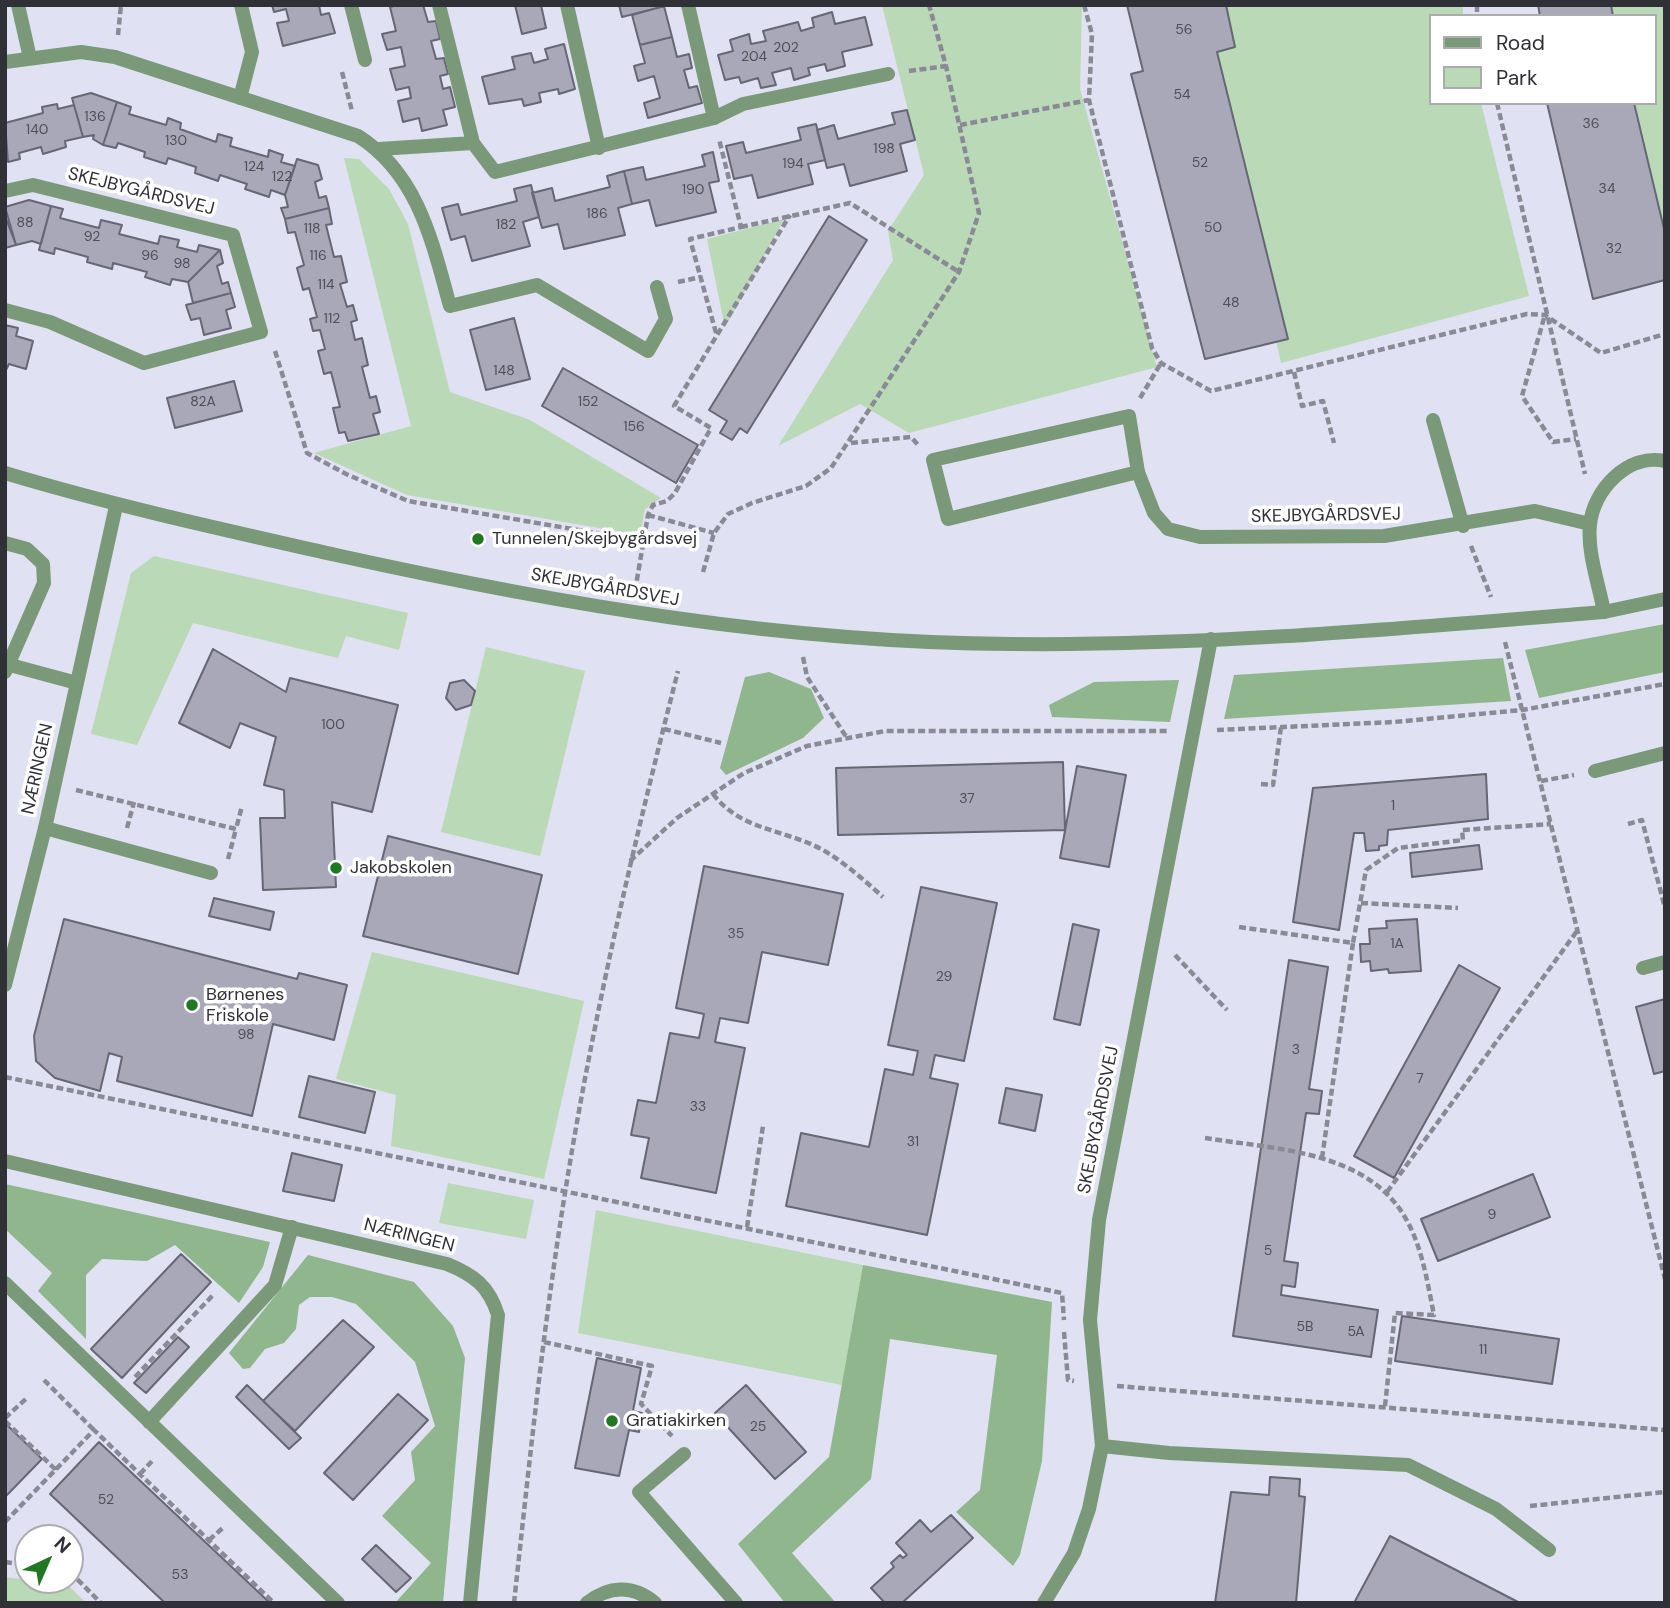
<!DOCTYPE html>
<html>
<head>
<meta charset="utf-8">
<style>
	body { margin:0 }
	#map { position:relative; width:1670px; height:1608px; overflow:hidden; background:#e0e1f2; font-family:"DM Sans",sans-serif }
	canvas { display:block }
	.frame { position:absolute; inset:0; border:7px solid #303037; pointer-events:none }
	.legend { position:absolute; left:1429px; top:14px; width:228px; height:91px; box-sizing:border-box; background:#fff; border:2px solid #acacaf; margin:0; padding:9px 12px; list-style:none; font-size:21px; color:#303037 }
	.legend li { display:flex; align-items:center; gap:14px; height:35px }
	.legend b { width:35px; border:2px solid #acacaf }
	.north { position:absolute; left:14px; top:1524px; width:70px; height:70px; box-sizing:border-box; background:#fff; border:2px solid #acacaf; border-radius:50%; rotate:44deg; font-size:19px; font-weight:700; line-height:28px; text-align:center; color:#303037 }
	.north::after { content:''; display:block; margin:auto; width:24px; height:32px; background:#272; clip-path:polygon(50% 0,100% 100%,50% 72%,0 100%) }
</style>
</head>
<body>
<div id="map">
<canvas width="1670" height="1608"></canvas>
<div class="frame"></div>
<ul class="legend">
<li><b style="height:9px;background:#7a9978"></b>Road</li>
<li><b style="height:19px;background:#b9d9b7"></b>Park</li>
</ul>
<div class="north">N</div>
</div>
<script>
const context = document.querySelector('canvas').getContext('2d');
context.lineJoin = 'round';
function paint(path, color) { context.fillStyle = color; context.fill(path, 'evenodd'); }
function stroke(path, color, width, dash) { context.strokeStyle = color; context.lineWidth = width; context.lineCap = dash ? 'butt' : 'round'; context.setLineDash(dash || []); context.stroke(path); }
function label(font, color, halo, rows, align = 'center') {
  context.font = font + ' "DM Sans",sans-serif'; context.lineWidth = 7; context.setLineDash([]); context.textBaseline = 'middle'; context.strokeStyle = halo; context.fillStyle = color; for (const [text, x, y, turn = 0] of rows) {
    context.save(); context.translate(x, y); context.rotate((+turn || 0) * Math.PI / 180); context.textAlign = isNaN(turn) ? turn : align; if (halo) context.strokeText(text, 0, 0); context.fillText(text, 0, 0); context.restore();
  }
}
paint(new Path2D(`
	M882,5h200l-2,84 77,278 -248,66 -49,-29 -82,42 115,-186 -5,-29 36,-56z
	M1204,5h259v11h-33v87h51l48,193 -248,67z
	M1603,5h62v244l-38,-146h27v-87h-49z
	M344,158l15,1 30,30 19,35 42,168 80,28 131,78 -16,11 -5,26 -233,-40 -93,-42 97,-27z
	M784,219l-59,109 -18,-89z
	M154,556l254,57 -9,37 -53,-14 -8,22 -145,-35 -56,122 -46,-11 40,-161z
	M486,647l99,24 -45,185 -99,-24z
	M372,952l212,49 -40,178 -153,-33 5,-51 -60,-16z
	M448,1183l86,17 -8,39 -87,-16z
	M596,1210l267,55 -21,120 -264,-52z
	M5,1577l63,8 18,18h-76l-5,-5z`), '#b9d9b7');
paint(new Path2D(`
	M1665,624v48l-126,26 -14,-48z
	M1503,658l8,43 -287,18 10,-44z
	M769,672l42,17 13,29 -21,20 -77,37 -6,-7 25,-91z
	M1179,680l-9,42 -118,-5 -3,-12 45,-23z
	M5,1184l265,58 -7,25 -24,36 -64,-58 -28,16 -45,-2 -16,16v64l-48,-48 14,-18 -47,-44z
	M308,1255l106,27 39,44 12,32 -22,245h-48l36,-40 -49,-47 33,-36 -4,-28 24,-26 -20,-64 -59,-58 -24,-7h-22l-11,8 -3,24 -12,14 -19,6 -15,19 -7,1 -14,-16z
	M863,1265l189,37 -10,159 -22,94 -7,11 -57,-54 24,-22 17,-135 -107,-16 -19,140 -79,74 44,50h-51l-47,-59 91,-87z`), '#90b68d');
const building = new Path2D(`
	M272,5h47l2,10 8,-2 6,20 -52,13 -6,-23 12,-2 -3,-12 -12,3z
	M398,5h25l5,17 8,-1 4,18 -9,2 5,18 8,-1 4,16 -8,2 3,13 7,-2 5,20 -12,3 4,15 -25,6 -3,-13 -16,4 -5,-21 13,-3 -2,-11 -13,3 -6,-21 15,-3 -4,-19 -14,3 -5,-16 14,-3 -6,-24z
	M515,5h26l5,23 -24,6z
	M619,5h50l-47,12z
	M1127,5h99l9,42 -18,5 71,287 -83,20 -74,-285 12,-3z
	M1538,5h73l2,11h-73z
	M664,6l8,31 -32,8 -8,-30z
	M832,12l3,12 30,-7 7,28 -30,7 3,14 -18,5 -2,-7 -17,4 2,7 -16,5 -3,-12 -19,5 4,12 -15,3 -3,-10 -17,5 -2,-6 -14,3 -7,-25 15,-4 -3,-11 19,-6 2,10 15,-3 -3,-10 35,-9 3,9 13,-4 -2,-9z
	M672,37l5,20 12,-3 3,14 -8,2 5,18 8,-2 5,17 -54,15 -4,-15 16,-5 -6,-22 -16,5 -4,-15 11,-3 -5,-18z
	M564,44l11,45 -16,5 -1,-5 -19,4 2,9 -17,4 -2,-7 -33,5 -7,-27 33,-8 -3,-12 19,-4 3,10 14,-4 -3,-10z
	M91,93l26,9 -14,43 -10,-6 1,-4 -11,2 -11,-39z
	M117,102l14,5 -2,7 37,11 2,-7 13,5 -1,6 36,13 2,-8 14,4 -2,8 38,11 1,-7 14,5 -2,7 14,4 -10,29 -14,-5 -2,7 -24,-8 2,-5 -27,-9 -2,6 -23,-8 1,-6 -28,-9 -2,6 -22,-7 1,-5 -27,-9 -2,5 -13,-3z
	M1547,103h87l31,130v47l-72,19z
	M57,104l1,5 16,-4 9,32 -18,4 1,6 -23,7 -2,-7 -22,6 1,6 -12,3 -3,-39 38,-10 -1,-6z
	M907,110l8,30 -15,4 7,27 -57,15 -6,-22 -17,4 -10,-38 17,-5 4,14 57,-15 -3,-11z
	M816,124l9,36 -17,4 5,20 -55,14 -6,-23 -18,4 -8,-33 17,-4 3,11 55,-13 -3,-12z
	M713,152l6,29 -10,2 7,29 -60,14 -7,-26 -17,4 -8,-33 19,-4 3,13 59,-14 -3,-11z
	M297,159l21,6 4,14 -7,3 4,16 7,-2 3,12 -44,11 -4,-11 7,-1 -3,-12z
	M624,171l8,33 -14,4 7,27 -61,14 -6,-25 -16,4 -10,-35 20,-5 3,13 55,-14 -3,-11z
	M531,185l8,32 -16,5 7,24 -58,15 -7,-25 -14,4 -9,-32 16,-4 3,11 56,-14 -3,-12z
	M29,200l22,6 -10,38 -9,-3 -16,4 -11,-38z
	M51,206l12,3 -3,9 39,10 2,-8 21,5 -3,9 39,10 2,-8 19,4 -2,7 20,5 2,-7 21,5 -32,32 -16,-3 -2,6 -25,-8 2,-5 -34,-9 -1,6 -25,-7 1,-5 -33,-9 -1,6 -15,-4z
	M329,208l3,16 -6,1 8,32 7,-1 6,26 -7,2 7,23 6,-2 4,15 -6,2 4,18 7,-2 6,27 -6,2 8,31 6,-2 4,16 -7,2 6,20 -31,7 -3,-9 -6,1 -6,-25 7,-1 -9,-35 -7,2 -6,-23 7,-2 -5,-19 -7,1 -3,-12 7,-2 -8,-29 -6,2 -6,-22 7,-3 -9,-33 -7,1 -3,-14z
	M5,216l11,29 -11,3z
	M829,216l38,24 -120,193 -7,-5 -8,12 -12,-7 7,-12 -18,-11z
	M220,250l3,13 -6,3 5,18 6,-2 3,11 -38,10 -5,-21z
	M231,293l4,14 -9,3 5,18 -27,7 -4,-17 -9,2 -5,-15z
	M514,318l16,61 -44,11 -16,-60z
	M5,325l13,3 -2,8 17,5 -7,28 -17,-5 -4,8z
	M563,368l135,77 -22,38 -134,-77z
	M234,381l8,30 -67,17 -8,-30z
	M213,649l73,43 4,-14 108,27 -26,107 -40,-10 4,85 -73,3 -3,-72h25l-1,-28 -20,-5 12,-48 -36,-14 -10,25 -51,-25z
	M464,680l11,11 -4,14 -15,5 -10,-12 4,-15z
	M1063,762l2,68 -227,5 -2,-67z
	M1077,766l49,9 -17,92 -49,-9z
	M1486,774l2,45 -100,11 -1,15 -8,1v4l-13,1 -2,-18h-10l-15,97 -46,-8 20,-134z
	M388,836l154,39 -24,99 -155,-38z
	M1479,845l3,24 -70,8 -2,-24z
	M704,866l139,28 -15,71 -66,-13 -14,71 -28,-5 -5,24 30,6 -29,145 -75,-15 8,-40 -18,-3 7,-35 18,3 14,-70 29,5 5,-24 -28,-6z
	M921,887l76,16 -33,158 -29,-6 -5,23 28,6 -31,151 -141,-29 15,-73 68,14 16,-78 28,6 5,-24 -30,-6z
	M214,898l60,14 -4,18 -61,-14z
	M64,919l233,60 2,-6 48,12 -13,55 -61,-16 -21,92 -135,-35 5,-24 -13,-4 -9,38 -45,-13 -19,-17 -2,-25z
	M1417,919l4,52 -32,2 -1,-4 -17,2 -1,-10 -9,1 -1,-18h10l-1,-15 18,-1 -1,-7z
	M1073,924l26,6 -19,95 -26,-6z
	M1289,960l39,7 -19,122 13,2 -3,23 -13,-1 -22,148 14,2 -3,24 -13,-2 -1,10 97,15 -7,47 -138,-21z
	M1459,965l41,23 -106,190 -40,-22z
	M1665,999v72l-11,3 -18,-67z
	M309,1076l66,16 -10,41 -66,-16z
	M1006,1088l36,7 -7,36 -36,-8z
	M292,1153l50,12 -8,36 -51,-10z
	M1533,1174l17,43 -112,44 -17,-42z
	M181,1254l30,28 -89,96 -31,-29z
	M1402,1316l157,23 -7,45 -157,-23z
	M343,1320l31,27 -79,84 -32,-30z
	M178,1337l11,10 -43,46 -12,-10z
	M597,1358l44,10 -8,43 9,2 -3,19 -10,-2 -10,46 -44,-8z
	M247,1385l54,53 -12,11 -53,-52z
	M746,1385l60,67 -31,27 -60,-66z
	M398,1394l30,26 -75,80 -29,-27z
	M5,1423l37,36 -37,38z
	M99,1442l171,161h-105l-115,-109z
	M1270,1477l30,2 -1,17 6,1 -9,106h-81l16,-111 38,3z
	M951,1515l22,23 -71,65h-17l-14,-15 23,-21 -3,-4 9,-8 3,3 4,-3 -11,-12 24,-23 11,12z
	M1390,1536l130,67h-166z
	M376,1545l35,33 -15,14 -34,-33z`);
paint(building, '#a8a8b8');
stroke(building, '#666675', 2);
stroke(new Path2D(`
	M1084,5l8,29 -3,66 63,248 9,15 50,28 316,-77 18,1 56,38 64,-19
	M1477,5v11
	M118,35l3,-30
	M909,71l37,-5
	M342,72l10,39
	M1497,103l88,371
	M960,125l129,-25
	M741,227l109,-24 109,69
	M678,282l23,-5
	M1544,318l-22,78 31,46 23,-3
	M716,333l-26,-94 51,-12 -22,-88
	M275,351l32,102 39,21 62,27 235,40
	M1294,372l8,34 21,-5 11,42
	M1140,398l21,-35
	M851,443l60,-6 8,9
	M648,515l66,18
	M1471,546l20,51
	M703,572l11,-39 14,-19 24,-11 54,-17 25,-18 128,-196 20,-59 -33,-147 -17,-61
	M635,591l13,-76 5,-10 14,-4 8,-8 36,-65 -37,-22 116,-191
	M1505,642l160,637
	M803,657l4,20 40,61
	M664,729l57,14
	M1217,730l177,-8 128,-12 143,-26
	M1541,781l33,-6
	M1261,784l12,1 8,-58
	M76,790l160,39 6,-23
	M713,794c28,37 72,35 110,56 22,13 41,30 60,47
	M1628,824l14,-4 23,88
	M127,828l7,-26
	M228,859l8,-30
	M630,861l47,-43 67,-45 63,-27 78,-15h284
	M1361,903l97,5
	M1239,927l114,16 13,-73 32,-22 65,-8 -1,-10 89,-6
	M1175,955l52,55
	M5,1077l1057,216 2,27
	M1205,1138c67,11 158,12 198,76 19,30 24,67 31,101l-39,-2 -10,93
	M1322,1158l31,-215
	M1387,1192l190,-261
	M747,1227l16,-101
	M1064,1332l4,48 6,1
	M544,1342l108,24 -11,38 31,32
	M135,1377l79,-83
	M44,1380l50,50
	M1117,1386l548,44
	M5,1418l23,-21
	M5,1421l51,49
	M140,1474l14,-15
	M1530,1506l135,-14
	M5,1522l89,-92 180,173
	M209,1540l15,-13
	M5,1562l23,3
	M70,1572l31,31
	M514,1603c15,-137 29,-274 51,-410 28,-176 69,-350 113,-522`), '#8a8a97', 4.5, [7, 3.5]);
stroke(new Path2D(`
	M18,5l12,53
	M714,118l29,-14 145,-30
	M1129,416l9,56 -190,47 -15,-59z
	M1433,420l30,106
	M45,828l166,45
	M1643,968l22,-6
	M5,1283l333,320
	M149,1422l126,-137 17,-58
	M1102,1446l67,7 239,12 88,44 53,41
	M684,1454l-45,38 97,111`), '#7a9978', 14);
stroke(new Path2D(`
	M351,5l14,55
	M439,5l34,138
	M567,5l32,143
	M5,62l76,-10 34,5 243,79c60,38 74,105 92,170l87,-21 111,66 18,-32 -9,-32
	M240,98l12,-46 -11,-47
	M379,149l94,-6 22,29 219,-54 -26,-113
	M5,191l28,-6 200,50 28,97 -117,31 -94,-41 -45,-12
	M1138,472l16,41 14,16 32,8 184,-1 151,-25 55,13
	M5,543l22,6 16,15 1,19 -39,89
	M1604,612c-5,-27 -17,-60 -14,-87 3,-35 38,-72 75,-64
	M10,665l67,18
	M1595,771l70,-18
	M5,985l40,-157 71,-322
	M5,1161l442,103c27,11 42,22 51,51l-28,288
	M587,1603c21,-17 46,-19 68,0
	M1044,1603l30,-50 15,-44 13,-63 -12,-126 9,-100 112,-581`), '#7a9978', 14);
stroke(new Path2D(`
	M5,473c110,33 220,57 331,82 222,49 448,88 676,89 197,2 395,-16 592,-32l61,-13`), '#7a9978', 14);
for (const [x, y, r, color] of [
	[478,539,7,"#272"],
	[336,868,7,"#272"],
	[192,1005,7,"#272"],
	[612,1421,7,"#272"]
]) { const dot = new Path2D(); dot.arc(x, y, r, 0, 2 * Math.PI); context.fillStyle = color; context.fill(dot); stroke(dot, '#fff', 2.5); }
label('14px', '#4e4e57', null, [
	["56",1184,30],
	["202",786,48],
	["204",754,57],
	["54",1182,95],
	["136",95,117],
	["36",1591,124],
	["140",37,130],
	["130",176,141],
	["198",884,149],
	["52",1200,163],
	["194",793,164],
	["124",254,167],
	["122",282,177],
	["34",1607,189],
	["190",693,190],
	["186",597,214],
	["88",25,223],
	["182",506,225],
	["50",1213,228],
	["118",312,229],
	["92",92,237],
	["32",1614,249],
	["96",150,256],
	["116",318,256],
	["98",182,264],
	["114",326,285],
	["48",1231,303],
	["112",332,319],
	["148",504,371],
	["82A",203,402],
	["152",588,402],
	["156",634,427],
	["100",333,725],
	["37",967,799],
	["1",1393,806],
	["35",736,934],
	["1A",1397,944],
	["29",944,977],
	["98",246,1035],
	["3",1296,1050],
	["7",1420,1079],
	["33",698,1107],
	["31",913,1142],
	["9",1492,1215],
	["5",1268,1251],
	["5B",1305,1327],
	["5A",1356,1332],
	["11",1483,1350],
	["25",758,1427],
	["52",106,1500],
	["53",180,1575]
]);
label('18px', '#303037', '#fff', [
	["SKEJBYGÅRDSVEJ",141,192,14],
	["SKEJBYGÅRDSVEJ",1326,516,-1],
	["SKEJBYGÅRDSVEJ",605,588,10],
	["NÆRINGEN",38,769,-78],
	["SKEJBYGÅRDSVEJ",1099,1120,-79],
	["NÆRINGEN",409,1236,14]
]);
label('18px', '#303037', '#fff', [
	["Tunnelen/Skejbygårdsvej",492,539],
	["Jakobskolen",350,868],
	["Børnenes",206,995],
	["Friskole",206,1016],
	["Gratiakirken",626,1421]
], 'left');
</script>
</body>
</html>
